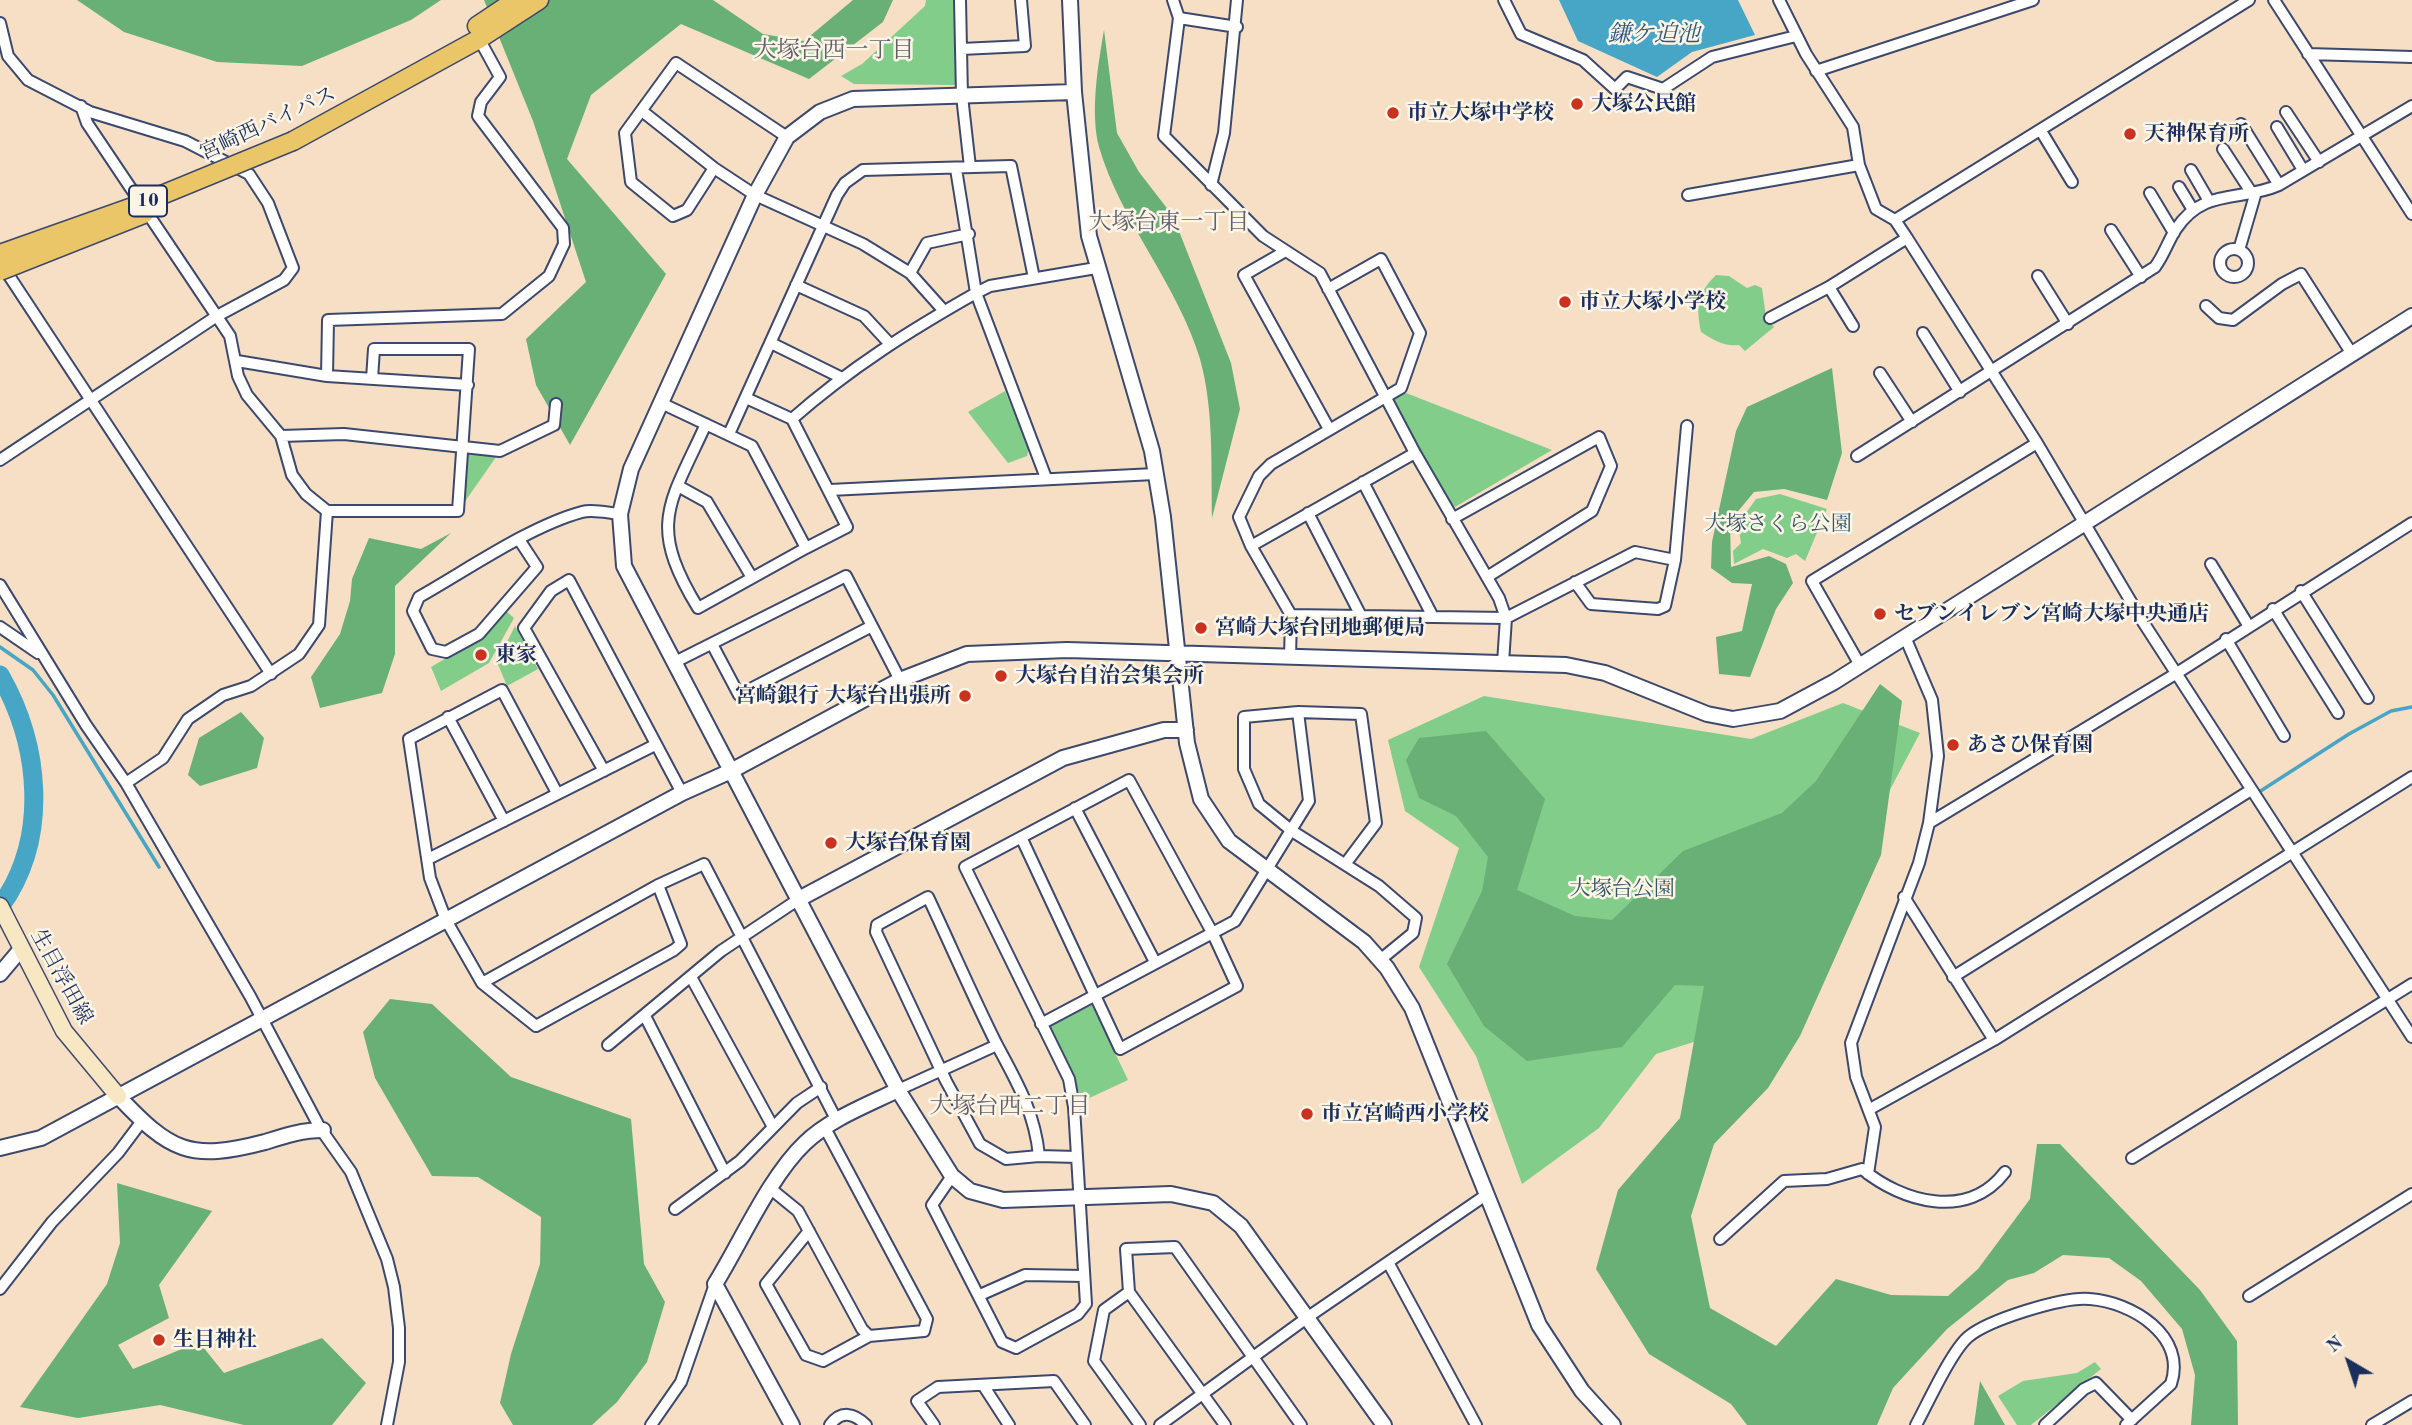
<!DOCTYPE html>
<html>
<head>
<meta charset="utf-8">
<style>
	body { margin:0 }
	#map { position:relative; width:2412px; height:1425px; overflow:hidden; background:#f6dfc4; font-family:"Old Standard TT",serif }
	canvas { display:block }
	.north { position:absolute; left:2314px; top:1327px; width:70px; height:70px; -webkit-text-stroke:5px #fcf5e5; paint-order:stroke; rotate:321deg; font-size:19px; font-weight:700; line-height:28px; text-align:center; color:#1b2f5e }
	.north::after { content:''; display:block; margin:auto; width:24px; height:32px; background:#1b2f5e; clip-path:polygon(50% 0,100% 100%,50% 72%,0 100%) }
</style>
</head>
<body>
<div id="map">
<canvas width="2412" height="1425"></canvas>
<div class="north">N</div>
</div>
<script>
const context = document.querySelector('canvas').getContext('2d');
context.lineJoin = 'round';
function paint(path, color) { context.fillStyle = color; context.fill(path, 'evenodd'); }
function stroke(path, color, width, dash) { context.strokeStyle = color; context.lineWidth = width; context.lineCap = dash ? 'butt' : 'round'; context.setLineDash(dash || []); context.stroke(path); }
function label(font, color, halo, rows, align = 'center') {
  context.font = font + ' "Old Standard TT","Noto Serif JP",serif'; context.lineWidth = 5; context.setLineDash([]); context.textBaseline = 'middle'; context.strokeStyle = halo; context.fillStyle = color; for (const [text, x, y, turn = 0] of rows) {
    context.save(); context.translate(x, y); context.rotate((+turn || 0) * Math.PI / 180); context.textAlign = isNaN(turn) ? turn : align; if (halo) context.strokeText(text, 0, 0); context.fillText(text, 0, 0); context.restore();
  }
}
paint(new Path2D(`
	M926,0h29l1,85 -102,-1 -13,-8 21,-12 63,-58z
	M1716,275l13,1 18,12 8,-3 7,3 4,29 8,10 -29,24 -6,-6c-14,2 -26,-5 -38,-13 -5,-26 -4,-38 15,-57z
	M1005,391l24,57 -2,8 -19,7 -40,-51z
	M1406,393l146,57 -97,57 -7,-6 -56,-102z
	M468,452l28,5 -32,46z
	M1780,494l47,15 -22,52 -9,-7 -9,4 -24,-9 -29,15 -1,-13 8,-8 -3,-19 18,-25z
	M506,611l8,7 -25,45 -48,28 -10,-24 50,-29z
	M515,626l23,43 -31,17 -10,-24z
	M1484,696l267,43 92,-36 77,30 -56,106 -80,174 -128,41 -57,74 -77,56 -46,-128 -57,-89 40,-119 -54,-37 -17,-71z
	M1092,1005l36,75 -45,21 -35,-75z
	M2095,1362l6,7 -70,56h-14l-19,-29 25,-15 54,-8z`), '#82cd8a');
paint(new Path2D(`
	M77,0h364l-30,20 -109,46 -85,-4 -93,-30z
	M484,0h229l50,34 41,7 49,-41h40l-10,22 -74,57 -128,-55 -90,71 -24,64 99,115 -96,171 -34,-60 -10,-46 60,-57 -53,-161z
	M1104,30l13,103 22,39 34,44 58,147 9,46 -28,109c-1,-52 2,-109 -12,-159 -22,-74 -80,-139 -101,-212 -9,-35 -1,-82 5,-117z
	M1832,368l10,85 -15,47 -43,-11 -30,3 -24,29 1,46 38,-11 17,8 7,19 -17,26 -26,68 -31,-3 -3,-37 26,-6 10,-47 -20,-1 -21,-15 1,-26 24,-111 11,-24z
	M451,533l-56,53v68l-13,39 -62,15 -9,-31 29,-43 10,-33 2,-22 17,-41 52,11z
	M1880,684l22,17 -21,154 -81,181 -32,52 -54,56 -23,72 19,92 66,38 60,-67 55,16 57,1 30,-27 52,-70 7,-55h23l140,146 37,51 1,84h-47l4,-50 -13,-46 -41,-48 -32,-23 -46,-3 -29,18 -26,7 -61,49 -54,59 -16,37h-130l-16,-21 -82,-50 -53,-85 22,-79 62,-72 24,-132 -29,-1 -53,62 -95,14 -43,-35 -37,-62 35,-73 6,-34 -32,-41 -37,-18 -13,-38 13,-22 67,-7 59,68 -28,91 58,26 37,4 71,-69 99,-38 34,-32z
	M241,712l23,26 -7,30 -57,18 -12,-11 11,-37z
	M390,999l42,5 79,73 120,42 13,145 21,38 -18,60 -30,40 -25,23h-79l-13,-22 11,-49 29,-90 1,-47 -63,-40 -46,-1 -57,-98 -12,-46z
	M117,1183l95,28 -53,74 10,33 -51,27 15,24 66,-27 25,31 98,-35 44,45 -34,42h-88l-84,-20 -82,13 -58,-11 87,-123 13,-41z
	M1980,1381l25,44h-31z`), '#69b076');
paint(new Path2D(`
	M1559,0h179l17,35 -63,17 -35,25 -79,-36z`), '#47a5c6');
stroke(new Path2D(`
	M0,647l33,23 20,25 106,172
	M2259,792l90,-58 42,-23 21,-4`), '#47a5c6', 3.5);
stroke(new Path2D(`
	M0,675c40,70 50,163 0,232`), '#47a5c6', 19);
const minor = new Path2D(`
	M960,0l2,96 8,71
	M1173,0l6,18 -15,118 99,100 57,37 95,180 84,145 7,20 -3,45
	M1504,0l17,34 62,26 32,29 12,-12 36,12 49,-32 84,-21
	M1779,0l27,54 47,73 6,38 17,44 19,11 12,18 130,205 106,179 269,415
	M2274,0l138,214
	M1179,18l58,9
	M0,23l8,33 20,24 62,32 95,29 64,33 19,29 25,65 -9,12 -67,36 -217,144
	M961,49l64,-3 -4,-46
	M2308,54l104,3
	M1816,71l217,-71
	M81,106l6,17 143,213 8,40 9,19 34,41 11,39 14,19 21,17h131l11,-162h-95l-2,30
	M642,111l72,57 41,27 108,49 47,29 34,38
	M2286,112l33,50
	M2241,124l38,61
	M2277,127l26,43
	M2041,131l31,51
	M2223,149l28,43
	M714,168l-27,42 -14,6 -42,-34 -6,-49 51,-70 111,74
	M956,169l20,124 70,185
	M2191,170l18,31
	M1211,185l13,-52 13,-133
	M2179,187l14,23
	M2150,193l24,40
	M1688,195l171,-30
	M1895,220l354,-220
	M2111,230l30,47
	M2220 263a14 14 0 1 1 28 0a14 14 0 1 1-28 0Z
	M2239,250l17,-58
	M1284,252l-40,23 85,154
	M2,265l269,409
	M910,273l17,-30 42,-9
	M2038,276l30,48
	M796,285l68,31 25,27
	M1829,287l24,39
	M2206,306l13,12 14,2 49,-36 19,-10 51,80
	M1770,318l59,-31 78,-49
	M1923,333l37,59
	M771,343l69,34
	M237,361l90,15 141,9
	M1880,373l32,49
	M327,376l1,-56 174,-6 47,-38 15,-32 -1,-16 -85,-112 3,-14 19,-25 -23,-42
	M746,398l46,21 55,108 -41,21
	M661,403l91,43 54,102 -108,60c-51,-84 -29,-103 8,-184
	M792,419c58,-51 117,-88 184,-126l14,-7 106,-18
	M729,434l108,-239 8,-12 18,-13 148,-4 23,112
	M281,436l63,-2 156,17 54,-26 2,-21
	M1857,456l298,-189c9,-12 13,-26 21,-38 28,-42 65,-27 103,-44l133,-79
	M1363,482l69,133
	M678,486l29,16 44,74
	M830,490l325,-16
	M1308,513l52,101
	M1452,519l147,-82 12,29 -19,45 -105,66
	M520,541l17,26 -58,67 -33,18 -14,-3 -19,-38 6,-14c48,-27 111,-71 163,-85 11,-3 26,1 38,2
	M1251,546l164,-93
	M2211,564l37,61
	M1575,582l16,22 67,5 7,-3 10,-46 12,-134
	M0,585l86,140 40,58 124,213 70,132 31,44 36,87 7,28 5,41v34l-12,63
	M2301,591l67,107
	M2273,609l65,104
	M1291,615l215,3 129,-66 40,8
	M0,627l38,26
	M2226,639l58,97
	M712,644l27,51 133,-69
	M1290,658l1,-43 -40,-69 -12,-29 20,-41 12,-12 130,-76 19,-55 -39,-74 -53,30
	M673,663l173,-87 54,104
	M1860,665l-48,-84 225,-138
	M448,717l56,104
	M604,771l-80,-143 27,-37 18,-11 113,213
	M126,783l37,-25 25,-39 35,-24 28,-9 48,-32 20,-29 8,-114
	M557,793l-55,-103 -93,49 21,139 16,42 36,63 54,43 138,-76 7,-6 -23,-59
	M1075,808l80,154
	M1929,823l248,-150 235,-150
	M428,859l227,-114
	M1346,863l30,-40 -15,-109 -63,-2 -54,5v52l15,35 33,27 87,55 37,32 -3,15 -33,27
	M1904,897l90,143
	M691,977l82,150
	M1953,977l298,-187
	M482,983l176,-98 46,-21 133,257
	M645,1016l80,157
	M1041,1024l194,-103 74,-120 -11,-89
	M608,1045l113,-94 78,-52
	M898,1090l99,-45
	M1870,1109l124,-69 418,-263
	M1039,1156c-4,-43 -22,-74 -42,-111 -24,-48 -46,-99 -69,-148l-51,28 -1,7 70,149 34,63 26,15 33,-3 38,1
	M2132,1158l280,-174
	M1868,1174l7,-47 -19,-50 -5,-34 68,-180 10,-40 9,-67 -6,-56 -27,-63
	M952,1176l-20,29 70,137 14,6 62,-34 8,-10 -12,-197 -5,-28 -104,-212c54,-29 109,-58 164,-87l84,154 24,52 -117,63 -99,-212
	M771,1189l27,22 64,118 7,7
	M675,1209l65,-48 57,-58 24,-16
	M809,1231l-43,53 40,71 17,6 46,-25 55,-5 3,-12 -102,-191
	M1720,1239l64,-58 43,-2 35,-10c40,33 106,52 143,3
	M1389,1264l87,161
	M0,1289l52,-67 66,-69 24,-32
	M1129,1292l-25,18 -10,51 46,64
	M980,1295l45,-20 59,1
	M2249,1296l163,-102
	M983,1385l26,40
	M651,1425l30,-43 34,-98
	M830,1425c11,-15 24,-12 36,0
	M934,1425l-17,-24 21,-14 116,-6 31,44
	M1160,1425l148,-108 178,-122
	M1225,1425l-96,-133 -3,-43 49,-2 126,178
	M1916,1425c12,-22 35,-73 52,-88 20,-17 96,-41 122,-38 42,3 97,37 81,85l-45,41
	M2045,1425l39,-36 12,-6 36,37
	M2372,1425l40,-24`);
const tertiary = new Path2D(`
	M1070,0l4,92 15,144 63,215 11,66 24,226 14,56 28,42 135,101 23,26 25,40 127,317 43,66 31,34
	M1074,92l-221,7 -33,13 -33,25 -32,58 -124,274 -11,45 4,52 274,524 54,86 18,15 33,9 168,-6 42,9 28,23 143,199
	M799,899l264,-141 101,-28h22
	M0,974l21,-25
	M118,1096c52,55 71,66 147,46 19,-6 37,-12 58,-12
	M0,1148l41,-10 641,-345 49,-22 169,-91 67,-26 100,-4 499,15 39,8 102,41 26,5 47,-8 54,-29 578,-366
	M792,1425l-77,-141c26,-42 55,-108 90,-141 25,-24 62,-38 93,-53`);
const secondary = new Path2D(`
	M0,906l64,125 54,65`);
const trunk = new Path2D(`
	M477,26l39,-26
	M293,141l186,-102 60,-39`);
stroke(minor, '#3c496d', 14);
stroke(tertiary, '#3c496d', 18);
stroke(secondary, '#3c496d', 19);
stroke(trunk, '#3c496d', 21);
stroke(minor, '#fff', 10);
stroke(tertiary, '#fff', 14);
stroke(secondary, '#f7e8c3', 16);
stroke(trunk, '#ebc669', 18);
const trunkBridge = new Path2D(`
	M0,254l130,-46 163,-67
	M0,271l144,-57`);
stroke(trunkBridge, '#3c496d', 21, []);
stroke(trunkBridge, '#ebc669', 18);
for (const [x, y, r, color] of [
	[1577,104,7,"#c8321e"],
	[1393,113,7,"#c8321e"],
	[2130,134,7,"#c8321e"],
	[1565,302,7,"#c8321e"],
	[1880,614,7,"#c8321e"],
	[1201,628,7,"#c8321e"],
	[481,655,7,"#c8321e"],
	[1001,676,7,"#c8321e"],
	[965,696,7,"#c8321e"],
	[1953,745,7,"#c8321e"],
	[831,843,7,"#c8321e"],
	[1307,1114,7,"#c8321e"],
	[159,1340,7,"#c8321e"]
]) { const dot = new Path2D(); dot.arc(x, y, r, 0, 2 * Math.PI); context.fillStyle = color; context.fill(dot); stroke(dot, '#fcf5e5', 2.5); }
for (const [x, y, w] of [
	[148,201,38]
]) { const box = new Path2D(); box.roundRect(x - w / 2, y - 15.5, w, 31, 5); context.fillStyle = '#fcf5e5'; context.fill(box); stroke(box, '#1b2f5e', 2); }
label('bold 19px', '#1b2f5e', null, [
	["10",148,201]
]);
label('bold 21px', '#1b2f5e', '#fcf5e5', [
	["大塚公民館",1591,104],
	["市立大塚中学校",1407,113],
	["天神保育所",2144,134],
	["市立大塚小学校",1579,302],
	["セブンイレブン宮崎大塚中央通店",1894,614],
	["宮崎大塚台団地郵便局",1215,628],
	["東家",495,655],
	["大塚台自治会集会所",1015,676],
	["宮崎銀行 大塚台出張所",951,696,"right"],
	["あさひ保育園",1967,745],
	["大塚台保育園",845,843],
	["市立宮崎西小学校",1321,1114],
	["生目神社",173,1340]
], 'left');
label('21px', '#1b2f5e', '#fcf5e5', [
	["宮崎西バイパス",268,124,-25],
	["生目浮田線",61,977,61]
]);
label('21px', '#355669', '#fcf5e5', [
	["大塚さくら公園",1778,524],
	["大塚台公園",1622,889]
]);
label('italic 23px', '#2a5882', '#fcf5e5', [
	["鎌ケ迫池",1654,35]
]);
label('23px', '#605f6c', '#fcf5e5', [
	["大塚台西一丁目",834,51],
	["大塚台東一丁目",1169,223],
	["大塚台西二丁目",1010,1107]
]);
</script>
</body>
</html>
